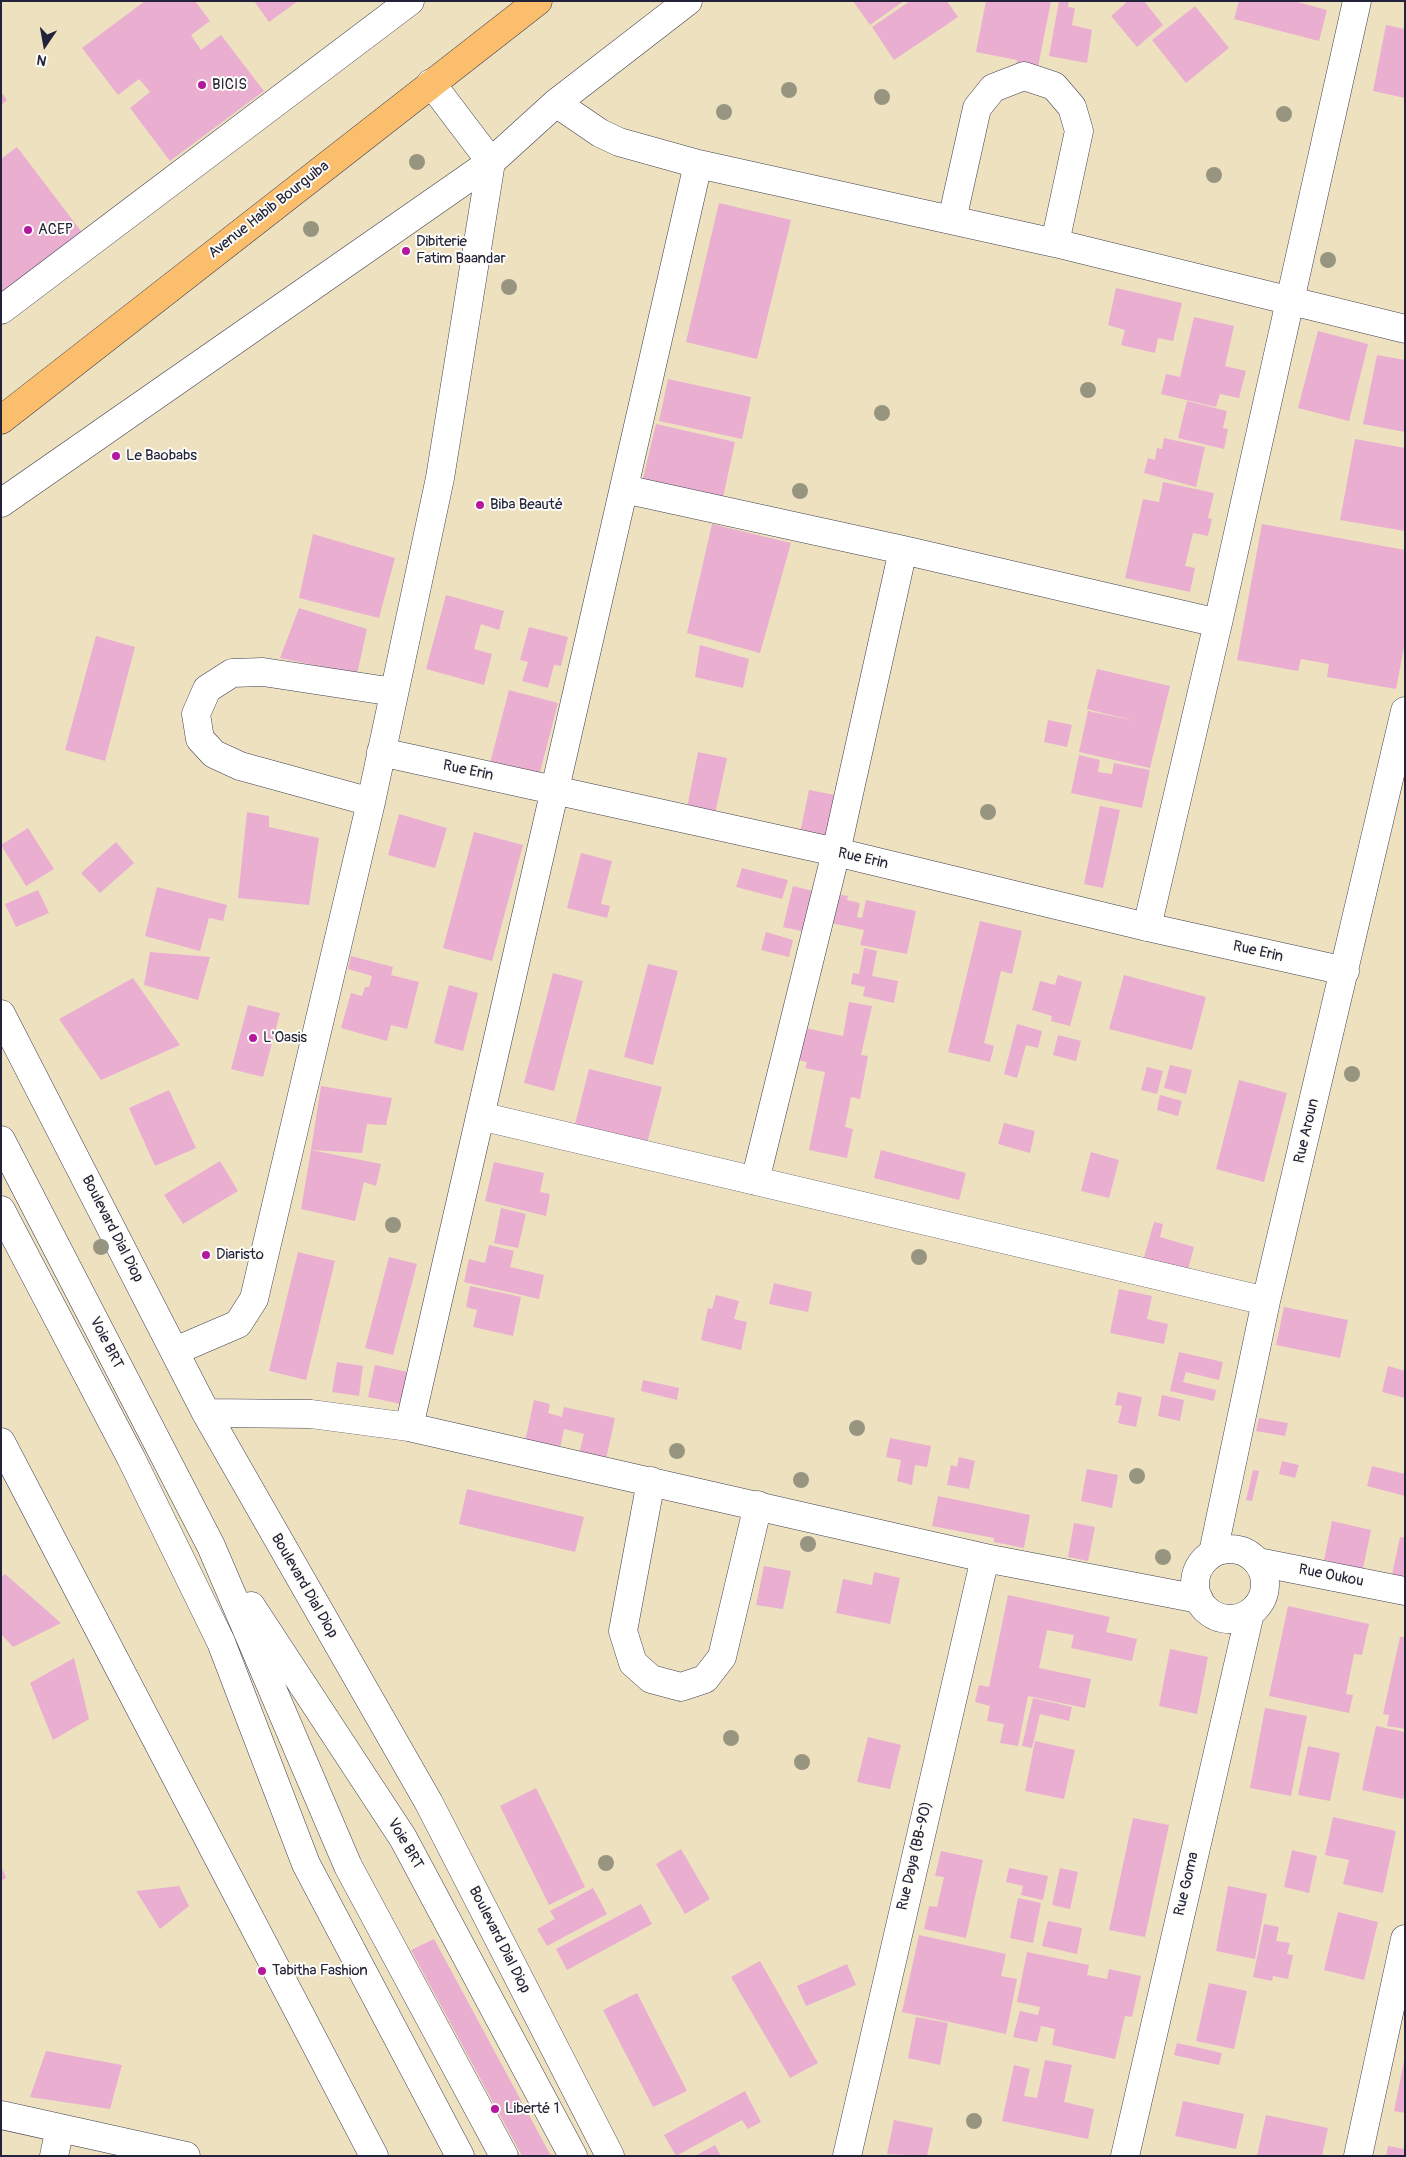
<!DOCTYPE html>
<html>
<head>
<meta charset="utf-8">
<style>
	body { margin:0 }
	#map { position:relative; width:1406px; height:2157px; overflow:hidden; background:#ede1c0; font-family:Pangolin,sans-serif }
	canvas { display:block }
	.frame { position:absolute; inset:0; border:2px solid #22223b; pointer-events:none }
	.north { position:absolute; left:20px; top:20px; width:50px; height:50px; -webkit-text-stroke:4px #fdfcf7; paint-order:stroke; rotate:192deg; font-size:14px; font-weight:700; line-height:20px; text-align:center; color:#22223b }
	.north::after { content:''; display:block; margin:auto; width:18px; height:22px; background:#22223b; clip-path:polygon(50% 0,100% 100%,50% 72%,0 100%) }
</style>
</head>
<body>
<div id="map">
<canvas width="1406" height="2157"></canvas>
<div class="frame"></div>
<div class="north">N</div>
</div>
<script>
const context = document.querySelector('canvas').getContext('2d');
context.lineJoin = 'round';
function paint(path, color) { context.fillStyle = color; context.fill(path, 'evenodd'); }
function stroke(path, color, width, dash) { context.strokeStyle = color; context.lineWidth = width; context.lineCap = dash ? 'butt' : 'round'; context.setLineDash(dash || []); context.stroke(path); }
function label(font, color, halo, rows, align = 'center') {
  context.font = font + ' Pangolin,sans-serif'; context.lineWidth = 4; context.setLineDash([]); context.textBaseline = 'middle'; context.strokeStyle = halo; context.fillStyle = color; for (const [text, x, y, turn = 0] of rows) {
    context.save(); context.translate(x, y); context.rotate((+turn || 0) * Math.PI / 180); context.textAlign = isNaN(turn) ? turn : align; if (halo) context.strokeText(text, 0, 0); context.fillText(text, 0, 0); context.restore();
  }
}
paint(new Path2D(`
	M145,1h50l15,20 -19,14 10,15 20,-15 43,56 -94,70 -40,-53 20,-16 -11,-13 -21,16 -36,-47z
	M254,1h44l-29,21z
	M853,1h51l-34,24z
	M910,1h37l11,16 -64,43 -22,-33z
	M986,1h65l-15,76 -21,-4 2,-13 -41,-8z
	M1059,1h10l-1,6 7,1 -3,17 20,5 -5,33 -38,-7z
	M1128,1h16l19,24 -26,22 -26,-31z
	M1239,1h55l33,9 -8,31 -85,-22z
	M1195,6l34,42 -43,35 -34,-43z
	M1386,25l19,4v69l-32,-7z
	M1,92l6,8 -6,5z
	M17,147l67,88 -83,63v-139z
	M719,203l72,17 -34,139 -71,-17z
	M1116,288l66,15 -9,38 -15,-3 -3,15 -34,-8 4,-15 -17,-5z
	M1194,317l40,9 -9,40 21,5 -7,27 -19,-4 -4,13 -55,-13 5,-20 14,3z
	M1318,331l50,13 -19,77 -51,-13z
	M1377,355l28,5v72l-42,-8z
	M668,379l83,18 -9,42 -83,-18z
	M1187,401l40,10 -4,17 5,1 -4,20 -46,-11z
	M656,424l79,18 -13,60 -80,-19z
	M1164,438l41,9 -9,40 -52,-14 4,-15 7,2 2,-12 5,1z
	M1355,439l50,9v83l-65,-11z
	M1163,482l51,11 -6,25 4,1 -4,17 -15,-3 -8,33 10,2 -5,24 -65,-14 18,-79 16,3z
	M712,524l79,19 -31,110 -73,-20z
	M1262,524l143,26v92l-9,47 -69,-12 2,-13 -28,-5 -3,12 -61,-11z
	M313,534l82,24 -16,60 -80,-20z
	M446,595l58,16 -5,19 -18,-6 -7,25 18,5 -8,31 -58,-16z
	M299,608l68,21 -10,45 -77,-16z
	M529,627l39,10 -7,29 -7,-1 -6,23 -26,-7 6,-19 -8,-2z
	M96,636l39,11 -30,114 -40,-11z
	M700,645l49,14 -6,29 -48,-11z
	M1097,669l73,17 -20,82 -71,-16 9,-41 47,10 -48,-12z
	M509,690l49,13 -20,77 -49,-13z
	M1048,720l24,5 -5,22 -23,-5z
	M698,752l29,6 -12,56 -28,-6z
	M1079,755l21,5 -2,12 14,2 2,-11 36,7 -8,38 -71,-15z
	M809,790l26,5 -9,43 -26,-5z
	M1100,806l20,4 -17,78 -19,-4z
	M247,812l22,4v11l50,11 -10,67 -71,-7z
	M399,814l48,14 -12,40 -47,-13z
	M28,828l26,41 -28,17 -25,-41z
	M474,832l49,13 -31,116 -49,-13z
	M116,842l18,21 -34,30 -19,-20z
	M581,853l31,8 -11,43 9,2 -3,12 -40,-10z
	M742,868l46,12 -6,19 -46,-12z
	M793,886l24,6 -11,40 -23,-5z
	M157,887l70,18 -4,16 -14,-3 -9,33 -55,-15z
	M38,890l11,23 -33,14 -11,-23z
	M831,893l17,3 -1,4 13,3 -3,14 5,1 4,-18 50,11 -9,43 -47,-9 4,-15 -38,-8z
	M980,921l42,10 -10,43 -11,-3 -17,72 10,3 -4,16 -42,-10z
	M766,932l27,8 -4,17 -28,-7z
	M864,948l13,3 -5,25 26,5 -4,22 -31,-7 2,-9 -14,-3 2,-11 6,1z
	M150,952l60,5 -12,43 -54,-15z
	M351,956l42,11 -2,8 28,7 -12,47 -16,-4 -4,16 -46,-13 10,-35 11,3 3,-9h4l3,-11 -24,-7z
	M648,964l30,7 -25,94 -29,-8z
	M553,973l30,8 -29,110 -30,-8z
	M1058,975l24,7 -12,44 -19,-5 1,-5 -20,-6 8,-29 15,4z
	M1124,975l82,22 -14,53 -83,-21z
	M133,978l47,67 -79,35 -42,-61z
	M449,985l29,8 -15,58 -29,-8z
	M849,1002l23,4 -11,49 7,1 -8,43 -9,-2 -6,30 8,2 -6,29 -38,-8 16,-78 -20,-4 2,-6 -9,-2 7,-32 38,8z
	M248,1005l32,8 -17,64 -32,-8z
	M1017,1024l25,7 -4,17 -12,-3 -9,33 -13,-4z
	M1058,1035l23,6 -5,20 -23,-6z
	M1170,1065l22,5 -6,24 -22,-6z
	M1147,1067l16,4 -6,23 -16,-4z
	M589,1069l73,18 -16,60 -72,-19z
	M1239,1080l48,13 -23,89 -48,-13z
	M321,1086l71,12 -6,27 -19,-1 -5,29 -51,-3z
	M169,1090l27,58 -41,18 -26,-58z
	M1160,1095l22,6 -4,15 -21,-6z
	M1004,1123l31,8 -5,22 -32,-9z
	M311,1150l70,14 -5,22 -12,-4 -9,39 -54,-12z
	M881,1150l85,23 -7,27 -85,-22z
	M1091,1152l28,8 -10,38 -28,-7z
	M220,1161l18,30 -55,33 -19,-29z
	M494,1162l50,11 -4,19 10,2 -4,22 -61,-15z
	M501,1208l25,6 -8,34 -24,-5z
	M1154,1222l9,2 -3,13 34,10 -7,26 -44,-12z
	M489,1245l25,6 -4,16 34,8 -5,24 -75,-17 5,-23 16,4z
	M298,1252l37,9 -29,119 -37,-9z
	M389,1257l28,7 -24,91 -28,-7z
	M774,1283l38,9 -4,20 -39,-8z
	M470,1286l51,11 -8,39 -40,-9 4,-17 -11,-3z
	M1119,1289l33,7 -5,23 21,5 -4,20 -54,-11z
	M716,1295l23,6 -5,18 13,3 -6,28 -40,-10 7,-32 4,1z
	M1284,1307l64,13 -8,38 -64,-13z
	M1179,1352l44,10 -4,18 -33,-8 -3,10 33,8 -2,11 -44,-10z
	M337,1362l26,4 -4,30 -27,-4z
	M375,1365l33,7 -7,32 -33,-7z
	M1388,1366l17,5v27l-23,-6z
	M643,1380l36,8 -2,12 -36,-9z
	M1118,1392l24,5 -6,30 -18,-4 4,-17 -7,-1z
	M1162,1395l22,5 -4,21 -22,-5z
	M534,1400l16,4 -2,9 14,4 2,-10 51,11 -10,46 -27,-6 6,-24 -20,-5 -5,24 -35,-7z
	M1259,1418l29,5 -3,13 -29,-5z
	M890,1438l41,8 -4,21 -12,-2 -3,20 -15,-4 4,-21 -15,-3z
	M959,1457l16,4 -6,28 -22,-4 4,-20 6,2z
	M1282,1461l17,4 -4,13 -16,-4z
	M1372,1466l33,8v22l-38,-10z
	M1087,1469l31,6 -6,33 -31,-7z
	M1253,1470l6,1 -7,30 -6,-1z
	M467,1489l117,28 -9,35 -116,-28z
	M938,1496l92,19 -6,33 -30,-6v-4l-62,-12z
	M1332,1521l39,9 -8,39 -39,-9z
	M1074,1523l21,4 -7,34 -20,-4z
	M1400,1537l5,1v39l-13,-2z
	M764,1566l27,5 -8,38 -27,-4z
	M874,1572l26,6 -10,46 -54,-11 7,-34 29,6z
	M5,1574l56,49 -48,24 -12,-13v-57z
	M1008,1595l102,22 -4,15 31,7 -5,22 -61,-13 3,-13 -27,-5 -8,38 52,11 -6,29 -57,-12 -10,50 -18,-3 4,-19 -17,-3 3,-15 -15,-4 4,-17 10,2z
	M1288,1606l81,18 -7,31 -8,-1 -8,40 7,1 -4,18 -80,-17z
	M1400,1637h5v92l-18,-3 2,-11 -6,-1z
	M1170,1649l38,8 -11,57 -38,-8z
	M74,1658l15,61 -36,21 -23,-57z
	M1033,1698l39,9 -3,14 -29,-7 -8,34 -10,-2z
	M1265,1708l42,8 -16,80 -41,-8z
	M1376,1726l29,6v59l-2,8 -41,-9z
	M868,1737l33,8 -11,44 -33,-7z
	M1035,1741l40,9 -11,49 -39,-8z
	M1308,1746l32,7 -10,48 -32,-6z
	M536,1788l49,99 -36,18 -49,-99z
	M1333,1817l63,14 -13,62 -40,-9 6,-24 -24,-5z
	M1133,1818l36,7 -24,112 -36,-7z
	M681,1849l29,50 -25,15 -29,-50z
	M1292,1850l25,6 -8,37 -25,-6z
	M941,1851l42,9 -17,78 -42,-9 5,-23 8,1 7,-30 -9,-1z
	M1,1865l5,13 -5,3z
	M1009,1868l39,8 -5,24 -22,-5 2,-9 -17,-4z
	M1060,1868l18,4 -8,37 -18,-4z
	M179,1886l10,20 -29,23 -24,-38z
	M1228,1886l39,8 -12,65 -39,-8z
	M593,1888l14,26 -60,32 -10,-17 18,-10 -5,-8z
	M1018,1898l23,5 -8,40 -23,-5z
	M641,1904l11,20 -85,46 -11,-21z
	M1338,1912l40,10 -14,58 -40,-10z
	M1048,1921l34,7 -5,26 -35,-8z
	M1264,1924l15,3 -3,14 14,2 -3,11 6,1 -5,24 -15,-3 -1,5 -19,-4z
	M919,1935l87,19 -5,22 16,3 -11,55 -104,-22z
	M434,1939l117,217h-29l-111,-206z
	M1027,1952l62,13 -2,10 20,4 2,-10 32,7 -9,41 -7,-1 -10,43 -63,-14 3,-16 -14,-3 -4,16 -24,-5 7,-26 18,4 2,-8 -23,-5z
	M760,1961l58,102 -28,15 -59,-101z
	M847,1964l9,21 -50,21 -9,-20z
	M1209,1983l38,8 -13,58 -38,-8z
	M637,1993l50,98 -34,16 -50,-97z
	M916,2017l32,6 -8,42 -32,-7z
	M1177,2043l45,10 -3,12 -45,-10z
	M46,2051l76,14 -12,44 -80,-12z
	M1045,2060l27,5 -8,37 30,7 -6,30 -86,-18 12,-56 16,4 -6,27 13,2z
	M1404,2061h1v52l-11,-2z
	M745,2091l16,31 -13,7 -6,-9 -66,36 -12,-21z
	M1183,2101l61,13 -8,35 -61,-13z
	M1266,2115l62,13 -6,28h-65z
	M894,2120l39,8 -6,28 -40,-2z
	M715,2145l6,11h-26z
	M1388,2146l17,3v7h-19z`), '#eaafd0');
const minor = new Path2D(`
	M556,103l44,30 19,9 79,22 357,79 350,86
	M952,220l25,-112 16,-20 31,-12 30,10 18,21 7,24 -24,112
	M1,310l409,-309
	M624,489l279,61 315,73
	M1,503l490,-341 65,-59 132,-102
	M381,752l455,100 311,75 198,44
	M371,802l-131,-36 -26,-12 -14,-15 -4,-25 11,-25 25,-16 31,-1 131,20
	M1147,927l71,-304 139,-622
	M1,1014l205,399 223,390 181,353
	M480,1116l786,185
	M1,1140l210,406 137,320 156,290
	M755,1181l81,-329 67,-302
	M1,1210l130,248 90,184 85,222 154,292
	M175,1351l63,-27 16,-25 117,-497 69,-324 51,-316 -60,-79
	M206,1413l105,1 98,13 576,131 214,41
	M409,1427l289,-1263
	M1,1442l373,714
	M651,1481l-28,150 10,32 18,16 30,8 24,-8 17,-22 36,-152
	M1195 1584a35 35 0 1 1 70 0a35 35 0 1 1-70 0Z
	M1213,1553l53,-252 139,-590
	M1258,1562l147,29
	M251,1606l152,232 170,318
	M1,2115l185,41
	M54,2156l6,-28
	M847,2156l138,-598
	M1125,2156l125,-543
	M1358,2156l47,-217`);
const major = new Path2D(`
	M1,420l537,-419`);
stroke(minor, '#403f4f', 29);
stroke(major, '#403f4f', 29);
stroke(minor, '#fff', 28);
stroke(major, '#fabe6d', 28);
context.fillStyle = '#979580';
for (const [x, y] of [
	[789,90],
	[882,97],
	[724,112],
	[1284,114],
	[417,162],
	[1214,175],
	[311,229],
	[1328,260],
	[509,287],
	[1088,390],
	[882,413],
	[800,491],
	[988,812],
	[1352,1074],
	[393,1225],
	[101,1247],
	[919,1257],
	[857,1428],
	[677,1451],
	[1137,1476],
	[801,1480],
	[808,1544],
	[1163,1557],
	[731,1738],
	[802,1762],
	[606,1863],
	[974,2121]
]) { context.beginPath(); context.arc(x, y, 8, 0, 2 * Math.PI); context.fill(); }
for (const [x, y, r, color] of [
	[202,85,5,"#b5179e"],
	[28,230,5,"#b5179e"],
	[406,251,5,"#b5179e"],
	[116,456,5,"#b5179e"],
	[480,505,5,"#b5179e"],
	[253,1038,5,"#b5179e"],
	[206,1255,5,"#b5179e"],
	[262,1971,5,"#b5179e"],
	[495,2109,5,"#b5179e"]
]) { const dot = new Path2D(); dot.arc(x, y, r, 0, 2 * Math.PI); context.fillStyle = color; context.fill(dot); stroke(dot, '#fdfcf7', 2); }
label('15px', '#22223b', '#fdfcf7', [
	["BICIS",212,85],
	["ACEP",38,230],
	["Dibiterie",416,242],
	["Fatim Baandar",416,259],
	["Le Baobabs",126,456],
	["Biba Beauté",490,505],
	["L'Oasis",263,1038],
	["Diaristo",216,1255],
	["Tabitha Fashion",272,1971],
	["Liberté 1",505,2109]
], 'left');
label('15px', '#22223b', '#fdfcf7', [
	["Avenue Habib Bourguiba",269,210,-38],
	["Rue Erin",468,771,12],
	["Rue Erin",863,859,13],
	["Rue Erin",1258,952,13],
	["Rue Aroun",1307,1131,-77],
	["Boulevard Dial Diop",112,1229,63],
	["Voie BRT",106,1343,63],
	["Rue Oukou",1331,1576,11],
	["Boulevard Dial Diop",304,1586,60],
	["Voie BRT",405,1844,60],
	["Rue Daya (BB-90)",915,1856,-77],
	["Rue Goma",1187,1884,-77],
	["Boulevard Dial Diop",499,1940,63]
]);
</script>
</body>
</html>
